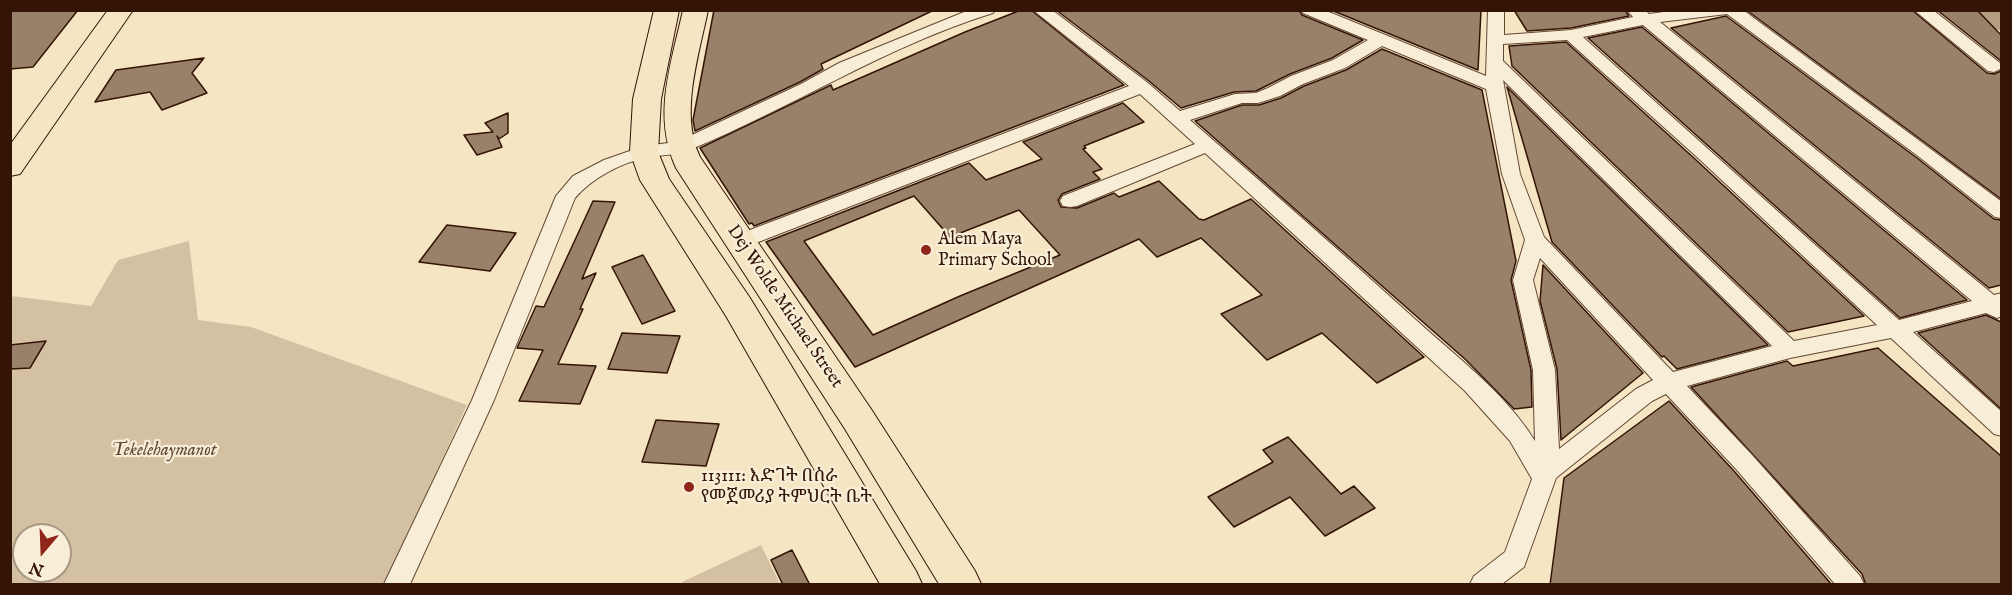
<!DOCTYPE html>
<html>
<head>
<meta charset="utf-8">
<style>
	body { margin:0 }
	#map { position:relative; width:2012px; height:595px; overflow:hidden; background:#f5e5c3; font-family:"IM FELL English",serif }
	canvas { display:block }
	.frame { position:absolute; inset:0; border:12px solid #331405; pointer-events:none }
	.north { position:absolute; left:12px; top:523px; width:60px; height:60px; box-sizing:border-box; background:#f8eed8; border:2px solid #a99784; border-radius:50%; rotate:199deg; font-size:16px; font-weight:700; line-height:24px; text-align:center; color:#331405 }
	.north::after { content:''; display:block; margin:auto; width:21px; height:27px; background:#8f2418; clip-path:polygon(50% 0,100% 100%,50% 72%,0 100%) }
</style>
</head>
<body>
<div id="map">
<canvas width="2012" height="595"></canvas>
<div class="frame"></div>
<div class="north">N</div>
</div>
<script>
const context = document.querySelector('canvas').getContext('2d');
context.lineJoin = 'round';
function paint(path, color) { context.fillStyle = color; context.fill(path, 'evenodd'); }
function stroke(path, color, width, dash) { context.strokeStyle = color; context.lineWidth = width; context.lineCap = dash ? 'butt' : 'round'; context.setLineDash(dash || []); context.stroke(path); }
function label(font, color, halo, rows, align = 'center') {
  context.font = font + ' "IM FELL English","Noto Serif Ethiopic",serif'; context.lineWidth = 4.5; context.setLineDash([]); context.textBaseline = 'middle'; context.strokeStyle = halo; context.fillStyle = color; for (const [text, x, y, turn = 0] of rows) {
    context.save(); context.translate(x, y); context.rotate((+turn || 0) * Math.PI / 180); context.textAlign = isNaN(turn) ? turn : align; if (halo) context.strokeText(text, 0, 0); context.fillText(text, 0, 0); context.restore();
  }
}
paint(new Path2D(`
	M189,241l9,79 53,7 216,78 -82,179h-374v-288l80,10 27,-46zM24,535h36v36h-36z
	M761,545l19,39h-96l-2,-2z`), '#d4c1a3');
paint(new Path2D(`
	M1978,10h24v21l-10,-3z`), '#b39e82');
const building = new Path2D(`
	M10,10h68l-45,57 -23,2z
	M714,10h220l-113,54 2,5 -23,13 -105,49 -2,-11z
	M1021,10h10l93,75 -370,141 -2,-3 -3,1 -49,-76 131,-63 2,5 132,-58z
	M1056,10h243l3,5 61,25 -31,18 -42,16 -34,17 -22,1 -53,16 -32,-27z
	M1331,10h150l-3,60z
	M1514,10h111l4,6 -58,12 -44,3z
	M1753,10h159l75,63 7,1 7,-3v128l-252,-187z
	M1937,10h40l24,25v26z
	M1726,16l191,142 77,61 7,1v65l-12,3 -318,-260z
	M1642,27l325,273 -67,18 -312,-280z
	M1566,42l129,117 169,157 -76,16 -276,-266 -3,-20z
	M1382,49l100,41 34,171 -5,19 20,90 1,37 -18,2 -48,-49 -271,-239 47,-16h17l22,-7 23,-12 42,-16z
	M204,58l-12,15 15,20 -45,17 -12,-18 -55,10 21,-32z
	M1507,87l9,9 252,249 -91,24 -13,-13 -2,1 -110,-115z
	M1123,103l21,19 -60,24 2,2 -3,1 19,20 -9,3 7,7 -38,15 -4,6 3,7 16,1 37,-15 5,4 40,-16 40,38 5,1 47,-21 173,158 -47,26 -55,-50 -55,27 -46,-46 41,-19 -61,-57 -44,19 -18,-18 -284,128 -89,-125 203,-79 17,17 56,-21 -19,-17zM914,196l36,41 69,-27 41,45 -100,41 -87,39 -69,-94z
	M508,113v20l-9,6 -2,-3 5,11 -25,8 -13,-20 29,-3 -8,-9z
	M593,201l22,1 -33,77 14,-6 -16,36h3l-25,55 38,2 -16,38 -61,-3 24,-51 -26,-2 19,-42 8,1z
	M447,225l69,8 -26,38 -71,-9z
	M643,255l32,56 -33,13 -30,-57z
	M1543,265l100,108 -82,67 -4,-71 -17,-68z
	M1986,315l15,7v87l-83,-76z
	M622,333l58,3 -13,37 -59,-4z
	M46,341l-16,27 -20,1v-24z
	M1878,348l123,108v129h-135l-4,-11 -171,-187 96,-26 6,5z
	M1669,401l65,70 98,114h-282l14,-107z
	M656,420l63,4 -13,42 -64,-4z
	M1288,437l53,57 13,-8 21,22 -50,28 -35,-39 -56,30 -26,-30 65,-35 -10,-12z
	M792,550l18,35h-27l-12,-25z`);
paint(building, '#988168');
stroke(building, '#331405', 1.5);
const street = new Path2D(`
	M969,10h26l-2,3c-107,33 -201,95 -304,137 -12,5 -27,5 -40,7 -27,5 -57,21 -74,41l-81,202 -84,184h-26l88,-184 84,-204 17,-20 31,-16 40,-14 33,-4 124,-58 38,-21z
	M1033,10h19l96,73 32,28 55,-17 21,-1 12,-5 23,-12 42,-16 35,-20 -65,-27 -2,-3h23l162,66 2,-66h16v25l67,-5 62,-13 -6,-7h18l4,4 29,-4h65l259,192v16l-7,-1 -77,-61 -191,-142 -67,8 334,273 8,-2v23l-5,2 -11,-5 -73,19 89,80v24l-8,-2 -103,-96 -101,20 -103,28 65,69 108,121 4,8h-29l-99,-115 -70,-75 -14,7 -96,77 -32,89 -22,17h-32l4,-8 31,-24 27,-73 -22,-38 -45,-50 -260,-238 -128,53 -7,1 -7,-1 -3,-5 3,-5 132,-52 -55,-50 -392,152 -7,2 -7,-2 -3,-5 3,-5 395,-150zM1643,25l329,276 -73,19 -316,-283zM1567,40l130,117 180,168 -83,16 -291,-280v-17zM1382,46l104,43 16,85 23,66 -12,40 20,90 2,71c-29,-47 -78,-84 -119,-121 -74,-67 -150,-134 -226,-200l52,-17h16l22,-7 23,-12 42,-16zM1503,80l269,266 -99,26 -129,-135 -24,-63zM1540,258l113,122 -17,9 -77,60 -4,-79 -22,-90z
	M1914,10h19l67,53 2,5 -8,4 -6,-1z`);
const primary = new Path2D(`
	M108,10h25l-113,164 -10,2v-31z
	M654,10h25l-18,89 -3,53 11,27 81,119 166,273 6,13h-42l-154,-268 -86,-136 -10,-28 3,-53z
	M683,10h25c-9,45 -29,104 -8,147l171,252 104,162 6,13h-42l-94,-155 -169,-261c-24,-53 -5,-103 7,-158z`);
stroke(street, '#644834', 2);
stroke(primary, '#331405', 2);
paint(street, '#f8eed8');
paint(primary, '#f5e5c3');
for (const [x, y, r, color] of [
	[926,250,6,"#8f2418"],
	[689,487,6,"#8f2418"]
]) { const dot = new Path2D(); dot.arc(x, y, r, 0, 2 * Math.PI); context.fillStyle = color; context.fill(dot); stroke(dot, '#f8eed8', 2); }
label('18px', '#331405', '#f8eed8', [
	["Alem Maya",938,240],
	["Primary School",938,261],
	["113111: እድገት በስራ",701,477],
	["የመጀመሪያ ትምህርት ቤት",701,498]
], 'left');
label('18px', '#331405', '#f8eed8', [
	["Dej Wolde Michael Street",784,307,56]
]);
label('italic 18px', '#634834', '#f8eed8', [
	["Tekelehaymanot",164,451]
]);
</script>
</body>
</html>
